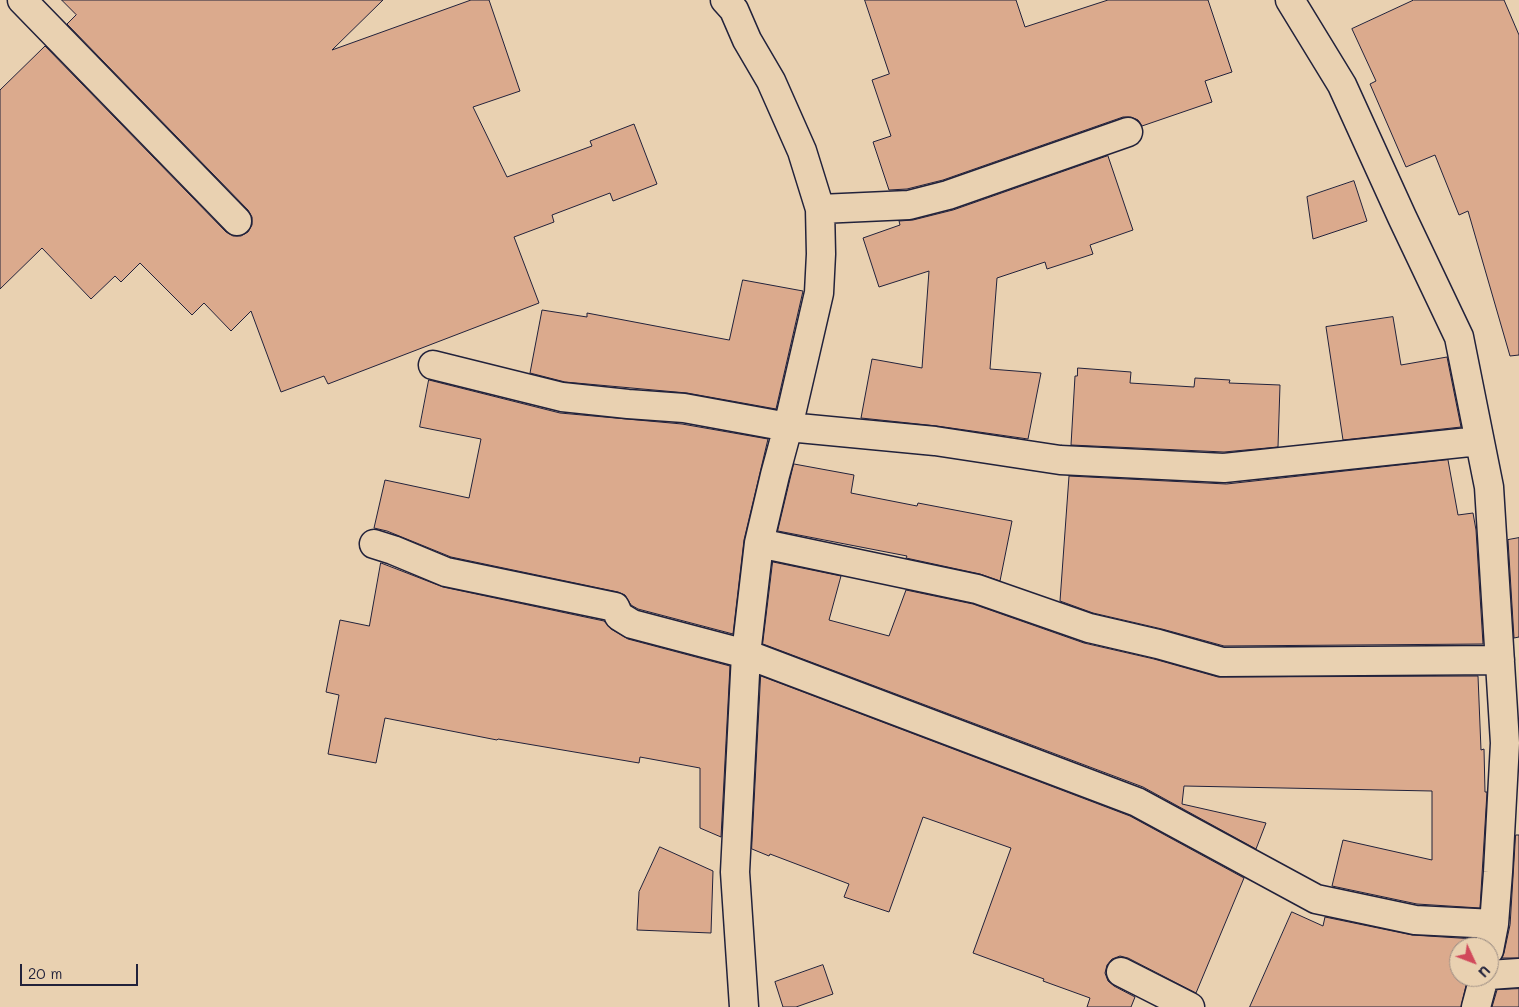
<!DOCTYPE html>
<html>
<head>
<meta charset="utf-8">
<style>
	body { margin:0 }
	#map { position:relative; width:1519px; height:1007px; overflow:hidden; background:#e9d1b1; font-family:Mali,sans-serif }
	canvas { display:block }
	.north { position:absolute; left:1449px; top:937px; width:50px; height:50px; box-sizing:border-box; background:#e9d1b1; border:1px solid #998b82; border-radius:50%; rotate:133deg; font-size:14px; font-weight:700; line-height:20px; text-align:center; color:#22223b }
	.north::after { content:''; display:block; margin:auto; width:18px; height:22px; background:#d1495b; clip-path:polygon(50% 0,100% 100%,50% 72%,0 100%) }
	.scale { position:absolute; left:20px; top:964px; width:118px; height:22px; box-sizing:border-box; border:2px solid #22223b; border-top:0; padding-left:6px; font-size:15px; line-height:18px; white-space:nowrap; color:#22223b; -webkit-text-stroke:4px #e9d1b1; paint-order:stroke }
</style>
</head>
<body>
<div id="map">
<canvas width="1519" height="1007"></canvas>
<div class="north">U</div>
<div class="scale">20 m</div>
</div>
<script>
const context = document.querySelector('canvas').getContext('2d');
context.lineJoin = 'round';
function paint(path, color) { context.fillStyle = color; context.fill(path, 'evenodd'); }
function stroke(path, color, width, dash) { context.strokeStyle = color; context.lineWidth = width; context.lineCap = dash ? 'butt' : 'round'; context.setLineDash(dash || []); context.stroke(path); }
const building = new Path2D(`
	M62,0h321l-51,50 139,-50h18l31,91 -47,16 34,70 85,-31 -2,-5 44,-17 23,60 -44,17 -3,-8 -58,22 2,7 -40,15 25,66 -211,81 -4,-8 -43,16 -30,-81 -20,20 -27,-28 -12,12 -52,-52 -19,19 -6,-6 -24,23 -49,-51 -42,41v-199l45,-44 181,186 7,4h8l7,-4 4,-7v-8l-4,-7 -181,-186 9,-9z
	M865,0h151l9,27 83,-27h100l24,72 -27,9 7,21 -70,24 -4,-6 -7,-3h-8l-180,63 -36,9 -18,1 -16,-48 18,-6 -19,-56 17,-6z
	M1414,0h90l15,35v320l-9,1 -42,-145 -9,4 -24,-60 -29,12 -36,-83 6,-3 -24,-52z
	M1108,156l25,74 -43,15 3,9 -46,15 -2,-7 -48,16 -7,91 51,4 -13,66 -91,-13 -76,-8 11,-59 50,9 7,-97 -50,16 -16,-49 37,-13 -1,-4 14,-1 40,-10z
	M1354,181l13,40 -54,18 -6,-42z
	M743,280l60,11 -27,118 -89,-16 -122,-11 -35,-9 12,-63 45,7v-4l142,27z
	M1393,317l8,48 46,-8 14,70 -118,13 -17,-113z
	M1078,368l53,4 -1,11 64,4 1,-9 35,2 -1,3 51,2 -2,62 -54,5 -153,-7 4,-69h2z
	M429,380l131,33 122,11 86,15 -24,101 -11,94 -95,-25 -7,-4 -6,-10 -7,-3 -167,-35 -64,-26 -13,-3 11,-48 84,18 12,-59 -61,-12z
	M1448,460l10,55 15,-2 3,17 7,114 -259,2 -62,-17 -69,-16 -33,-12 9,-125 157,8z
	M794,464l60,11 -3,18 66,13 1,-3 94,18 -12,60 -20,-7 -74,-16 1,-2 -129,-25z
	M1519,538v99l-5,1 -6,-98z
	M773,562l68,14 -12,44 60,16 17,-46 67,14 111,39 70,16 64,18 260,-1 3,74 3,-1 1,43h2l-7,116 -63,-4 -85,-18 11,-46 89,20v-69l-248,-5 -2,18 84,19 -10,26 -113,-62 -380,-143z
	M381,563l62,24 161,34 7,8 17,10 102,27 -9,171 -21,-9v-60l-60,-11 -1,6 -141,-24 -1,1 -112,-22 -9,45 -48,-9 11,-59 -13,-3 14,-72 29,6z
	M761,676l369,140 114,62 -48,115 -68,-35 -8,-2 -8,3 -5,6 -2,8 3,8 6,5 21,11 -4,10h-44l3,-9 -47,-17 1,-2 -71,-26 38,-105 -88,-31 -34,95 -45,-15 5,-13 -79,-30 -1,2 -17,-7z
	M1516,835h3v123h-17l2,-5 6,-28z
	M660,847l53,24 -2,62 -74,-3 2,-38z
	M1292,912l31,14 2,-9 87,18 63,4 -1,8h-15v30h9l-7,30h-211z
	M823,965l10,29 -37,13h-13l-8,-25z
	M1519,989v18h-27l5,-17z`);
paint(building, '#dbaa8d');
stroke(building, '#22223b', 1);
const minor = new Path2D(`
	M22,0l215,221
	M725,0l9,10 13,30 24,41 31,70 18,58 1,45 -2,39 -31,134 -13,48 -16,68 -13,111 -11,218 9,135
	M1290,0l52,85 60,132 57,120 30,150 16,256 -7,129 -4,52 -5,26
	M820,209l89,-4 39,-10 180,-63
	M433,365l129,32 66,7 56,4 104,19 147,14 125,19 164,8 255,-27
	M759,543l218,46 112,39 69,16 64,18 278,-2
	M374,544l19,6 53,22 169,35 4,9 13,8 114,30 391,148 179,97 99,21 79,4
	M1121,972l69,35
	M1489,975l30,-2
	M1476,1007l8,-30`);
stroke(minor, '#22223b', 31);
stroke(minor, '#e9d1b1', 28);
</script>
</body>
</html>
